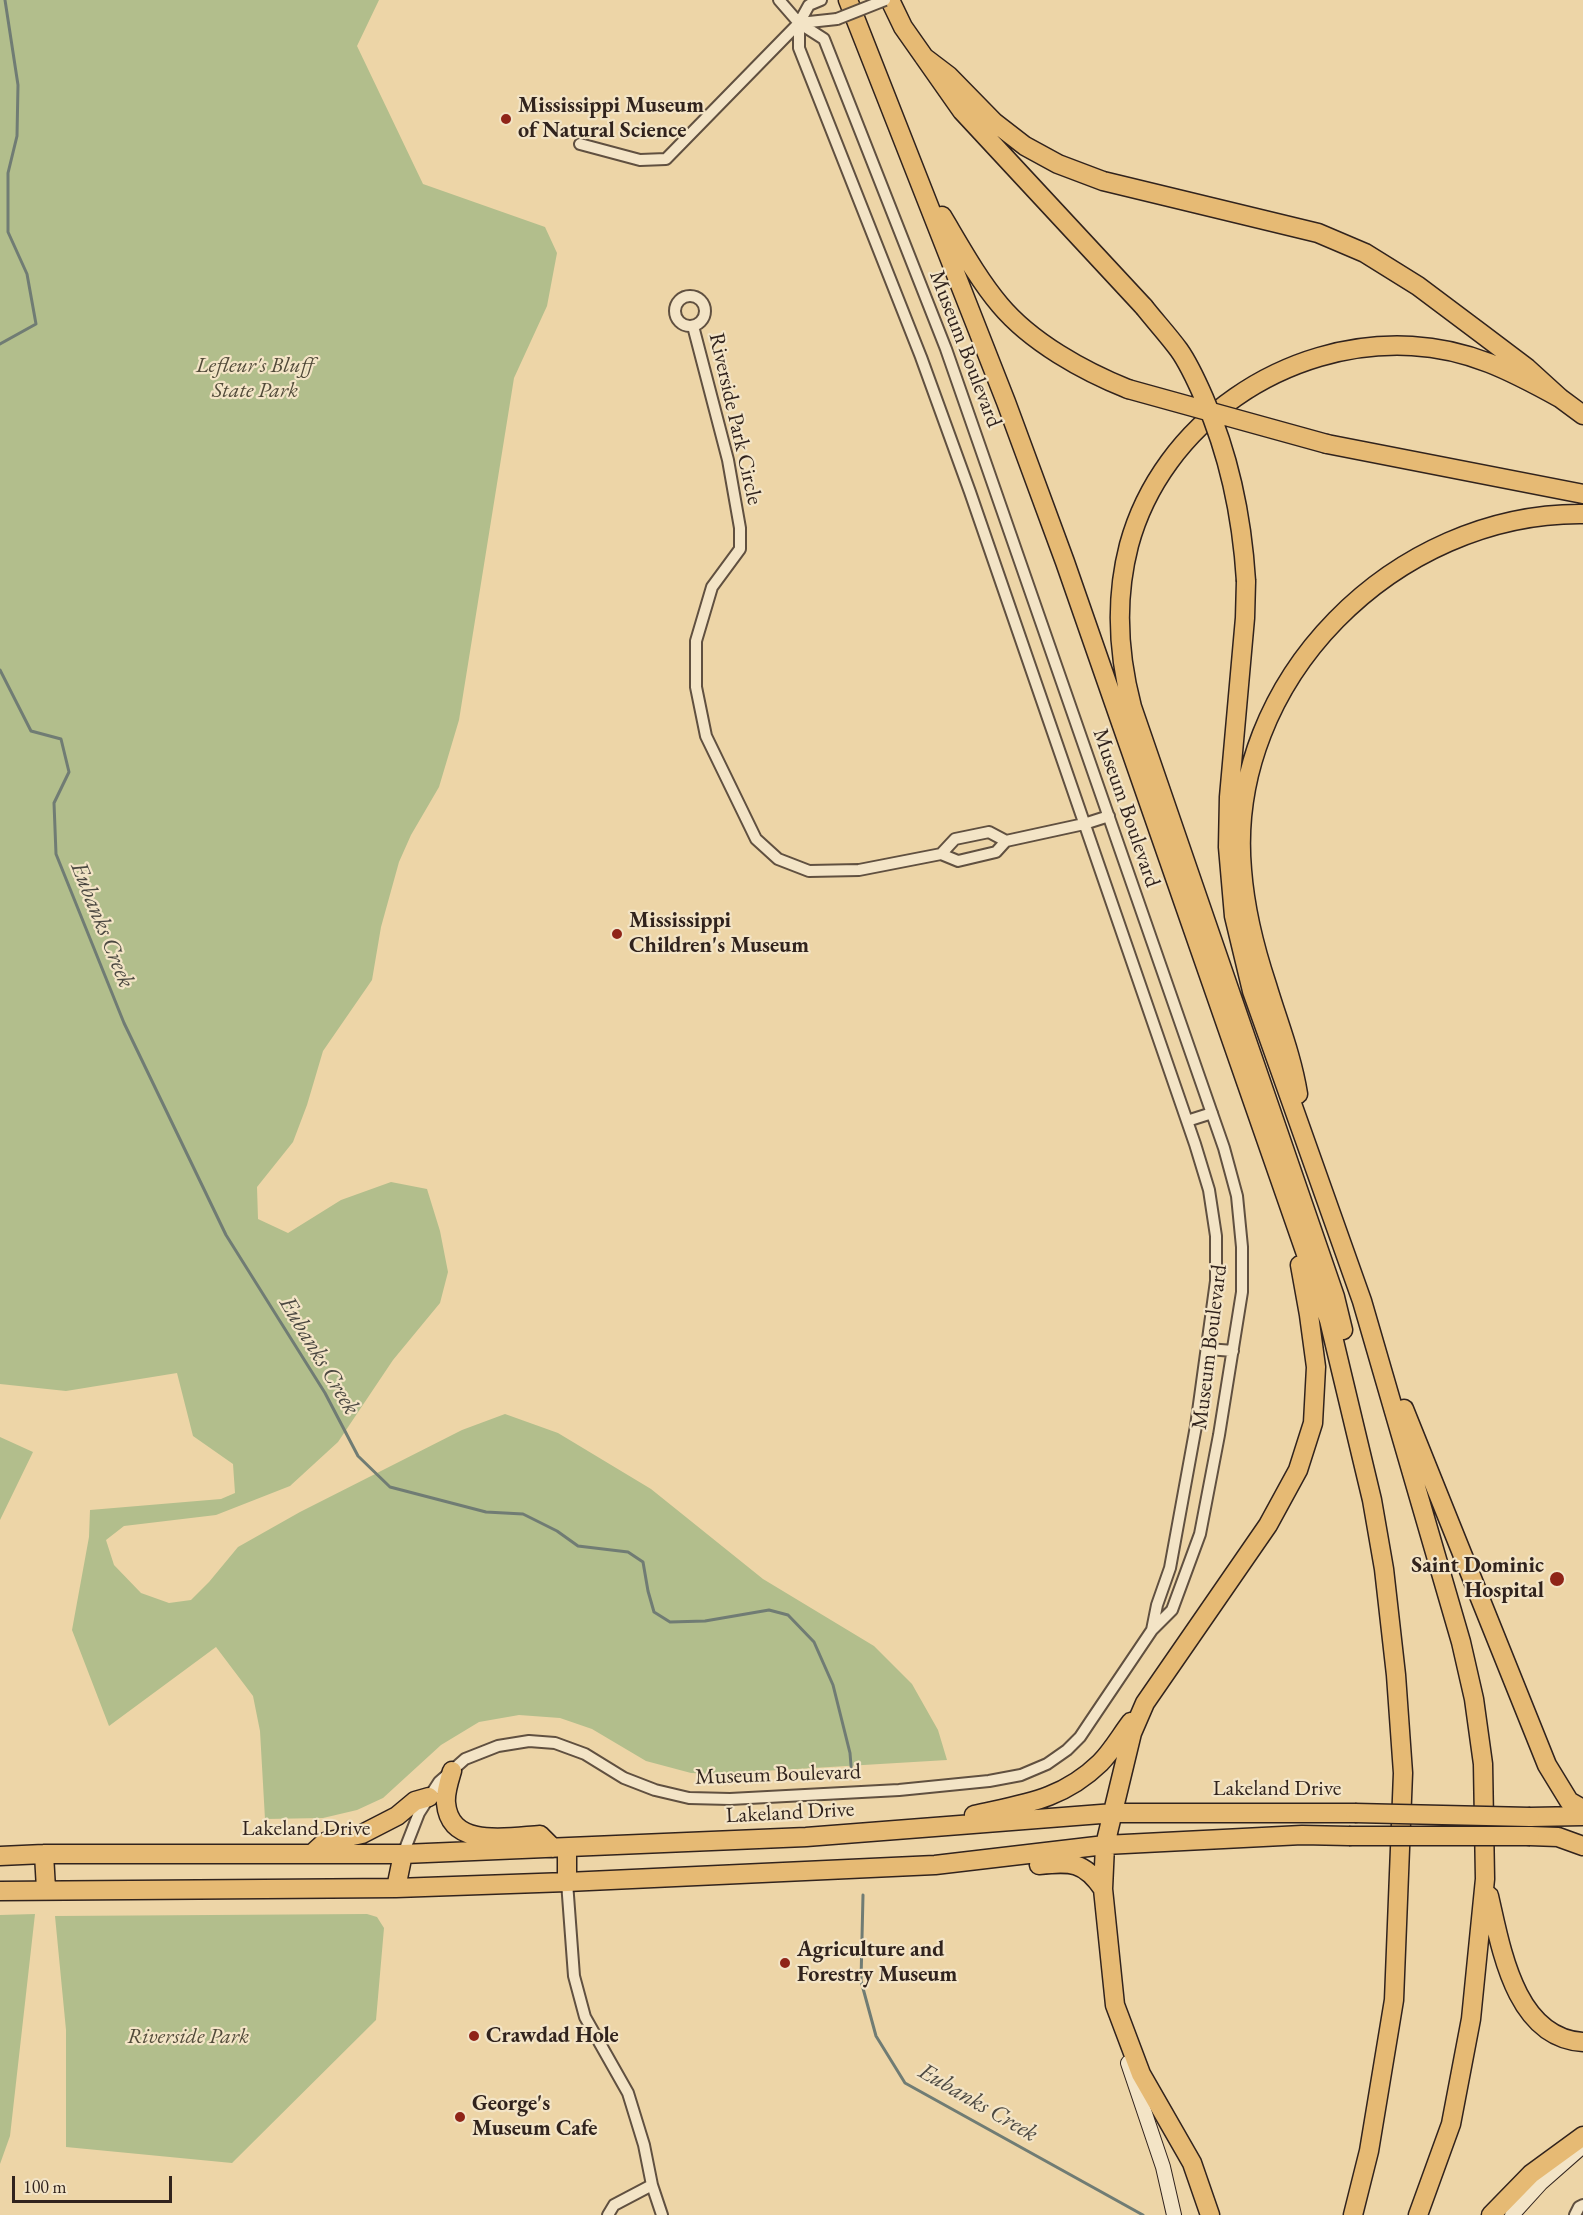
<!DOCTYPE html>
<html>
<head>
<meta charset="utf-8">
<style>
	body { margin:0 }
	#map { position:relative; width:1583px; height:2215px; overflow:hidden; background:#edd5a7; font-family:"EB Garamond",serif }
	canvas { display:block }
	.scale { position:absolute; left:12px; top:2176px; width:160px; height:27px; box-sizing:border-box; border:3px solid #31231d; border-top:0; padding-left:8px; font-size:18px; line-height:21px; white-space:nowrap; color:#31231d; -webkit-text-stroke:4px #f3e4c6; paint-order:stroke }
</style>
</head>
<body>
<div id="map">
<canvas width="1583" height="2215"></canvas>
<div class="scale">100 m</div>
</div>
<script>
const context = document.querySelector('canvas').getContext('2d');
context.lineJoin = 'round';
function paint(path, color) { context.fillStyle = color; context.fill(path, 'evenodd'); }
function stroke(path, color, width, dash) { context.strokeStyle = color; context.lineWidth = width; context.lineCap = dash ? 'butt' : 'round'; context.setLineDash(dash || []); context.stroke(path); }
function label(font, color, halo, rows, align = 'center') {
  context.font = font + ' "EB Garamond",serif'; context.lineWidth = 4.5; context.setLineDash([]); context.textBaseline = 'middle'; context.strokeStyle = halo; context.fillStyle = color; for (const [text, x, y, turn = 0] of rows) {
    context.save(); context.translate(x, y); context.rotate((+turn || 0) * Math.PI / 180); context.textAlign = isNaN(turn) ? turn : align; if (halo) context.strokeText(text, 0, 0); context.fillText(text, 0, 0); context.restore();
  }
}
paint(new Path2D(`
	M0,0h379l-22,46 66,138 122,43 12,26 -10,53 -33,72 -55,342 -20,67 -28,48 -12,27 -18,65 -9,53 -49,71 -16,54 -14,37 -36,45 1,32 30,14 53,-33 50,-18 36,7 13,42 8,41 -8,31 -47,57 -55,82 -48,44 -74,29 -92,11 -18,14 8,25 27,28 28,10 22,-3 18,-18 29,-35 62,-35 162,-82 43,-16 53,19 93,56 112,90 111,67 38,38 26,46 9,30 -234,14 -22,-1 -45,-12 -54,-32 -32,-11 -41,-3 -40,7 -38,23 -58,53 -26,12 -34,8 -58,1 -5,-88 -7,-35 -37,-49 -107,79 -37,-96 17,-93 1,-27 131,-11 14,-6 -2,-29 -40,-28 -16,-63 -111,18 -66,-7z
	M0,1437l33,15 -33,68z
	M35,1914l-25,222 -10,28v-249z
	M367,1914l10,3 7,11 -8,92 -144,143 -166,-16v-117l-11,-114z`), '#b2be8c');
stroke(new Path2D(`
	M0,344l36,-20 -9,-50 -19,-42v-59l9,-37 1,-51 -13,-85
	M0,670l31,61 30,8 8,33 -15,31 2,51 68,169 102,212 99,158 33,63 32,31 96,25 37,2 34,17 21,15 50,6 15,10 5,29 6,21 16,10 35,-1 64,-11 19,5 26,27 19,43 17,68 2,25
	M863,1895l-2,86 15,55 29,47 238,132`), '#707c74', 3);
const street = new Path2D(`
	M799,23v25l122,309 49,135 225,652 14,46 7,46v45l-20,145 -26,142 -13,37 -5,25
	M800,23l37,-4
	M580,144l60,16 26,-1 133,-136 10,-18 12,-5
	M675 311a15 15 0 1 1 30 0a15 15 0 1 1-30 0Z
	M693,326l35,134 12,68v21l-28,38 -16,54v46l10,49 50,103 22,20 31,12 50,-1 82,-16 17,7 38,-9 10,-11 78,-17 25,-8
	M941,854l14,-15 34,-7 17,9
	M1187,1121l25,-8
	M1208,1349l25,2
	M403,1854l16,-41 20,-31 26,-23 33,-13 31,-5 26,2 30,11 39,24 31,12 34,8 41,1 169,-9 90,-9 32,-6 26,-11 20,-14 13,-13 10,-15 62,-92 20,-20 28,-76 19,-99 23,-143v-45l-5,-51 -13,-48 -278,-799 -122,-310 -25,-16 -20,-23
	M567,1882l7,94 11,41 43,76 16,52 8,40 -38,20 -6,10
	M652,2185l10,30
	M1575,2215l4,-8 4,-2`);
const secondary = new Path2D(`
	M1128,2063l35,104 11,48
	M1512,2215l29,-32 42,-37`);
const highway = new Path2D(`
	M848,0l158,402 59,160 264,758 43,180 12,69 12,106 7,98 -9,227 -25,151 -16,64
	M890,0l13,27 59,84 182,196
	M924,57l25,19 45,46 31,24 33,18 45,17 215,52 47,20 53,33 64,48 45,34 33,30 23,17
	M942,216c18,30 36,63 58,89 31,37 83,66 128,84
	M1327,444l256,50
	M1246,581l-1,37 -16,179 -1,50 6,69 18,75 110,310 99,341 13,57 9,65 2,115 -14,140 -20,105 -33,91
	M1298,1094c-6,-38 -20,-72 -31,-109 -12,-36 -22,-76 -25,-115 -17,-190 154,-358 341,-356
	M1343,1330l-8,-33 -203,-590c-14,-53 -17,-108 -3,-162 33,-122 157,-206 283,-199 57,3 99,25 148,52
	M1404,1409l143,356 22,36 14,8
	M452,1771c-3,10 -7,22 -6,32 4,46 63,34 94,32l13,13
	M974,1815c49,-11 88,-15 126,-52 12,-12 21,-28 31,-41
	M1530,1817l53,-1
	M1530,1836l28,1 25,9
	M567,1848v34
	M313,1853l12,-11 37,-8 35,-18 18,-15 14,-4
	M44,1854l2,35
	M0,1856l44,-2h359l403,-17 308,-24h241
	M1039,1865c32,-3 45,-4 64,24
	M396,1888l7,-34
	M0,1891l396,-3 171,-6 368,-17 170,-20 197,-10 47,1
	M1489,1896c12,52 26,142 94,146
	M1210,2215l-18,-52 -51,-89 -26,-69 -12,-116 2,-44 27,-112 13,-30 123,-178 30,-55 15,-47 3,-56 -7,-52 -9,-50
	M1491,2215l40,-41 52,-38`);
stroke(street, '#605040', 14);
stroke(secondary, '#31231d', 16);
stroke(highway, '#31231d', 21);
stroke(street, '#f3e4c6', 10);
stroke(secondary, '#f3e4c6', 14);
stroke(highway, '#e6ba74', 18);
const streetBridge = new Path2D(`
	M837,19l48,-19`);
const highwayBridge = new Path2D(`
	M1144,307c11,14 24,28 35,43 10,14 18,32 25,48 26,59 38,119 42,183
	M1128,389l199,55
	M1355,1813l175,4
	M1349,1836h181`);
stroke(streetBridge, '#605040', 14, []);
stroke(highwayBridge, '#31231d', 21, []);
stroke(streetBridge, '#f3e4c6', 10);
stroke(highwayBridge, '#e6ba74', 18);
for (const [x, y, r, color] of [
	[506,119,6,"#8f2418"],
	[617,934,6,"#8f2418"],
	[1557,1579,8,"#8f2418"],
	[785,1963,6,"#8f2418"],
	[474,2036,6,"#8f2418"],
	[460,2117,6,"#8f2418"]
]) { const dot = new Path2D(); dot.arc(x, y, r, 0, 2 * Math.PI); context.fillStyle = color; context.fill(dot); stroke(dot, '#f3e4c6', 2); }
label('bold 22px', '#31231d', '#f3e4c6', [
	["Mississippi Museum",518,106],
	["of Natural Science",518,131],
	["Mississippi",629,921],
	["Children's Museum",629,946],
	["Saint Dominic",1544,1566,"right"],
	["Hospital",1544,1591,"right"],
	["Agriculture and",797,1950],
	["Forestry Museum",797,1975],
	["Crawdad Hole",486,2036],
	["George's",472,2104],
	["Museum Cafe",472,2129]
], 'left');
label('22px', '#31231d', '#f3e4c6', [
	["Museum Boulevard",965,349,69],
	["Riverside Park Circle",735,419,77],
	["Museum Boulevard",1126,808,71],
	["Museum Boulevard",1210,1347,-83],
	["Museum Boulevard",778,1775,-2],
	["Lakeland Drive",1277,1789],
	["Lakeland Drive",790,1813,-3],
	["Lakeland Drive",306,1829]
]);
label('italic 22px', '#514a39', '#f3e4c6', [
	["Lefleur's Bluff",255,366],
	["State Park",255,391],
	["Riverside Park",188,2037]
]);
label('italic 24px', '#4b4841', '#f3e4c6', [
	["Eubanks Creek",102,925,68],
	["Eubanks Creek",319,1356,59],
	["Eubanks Creek",978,2103,30]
]);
</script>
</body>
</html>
